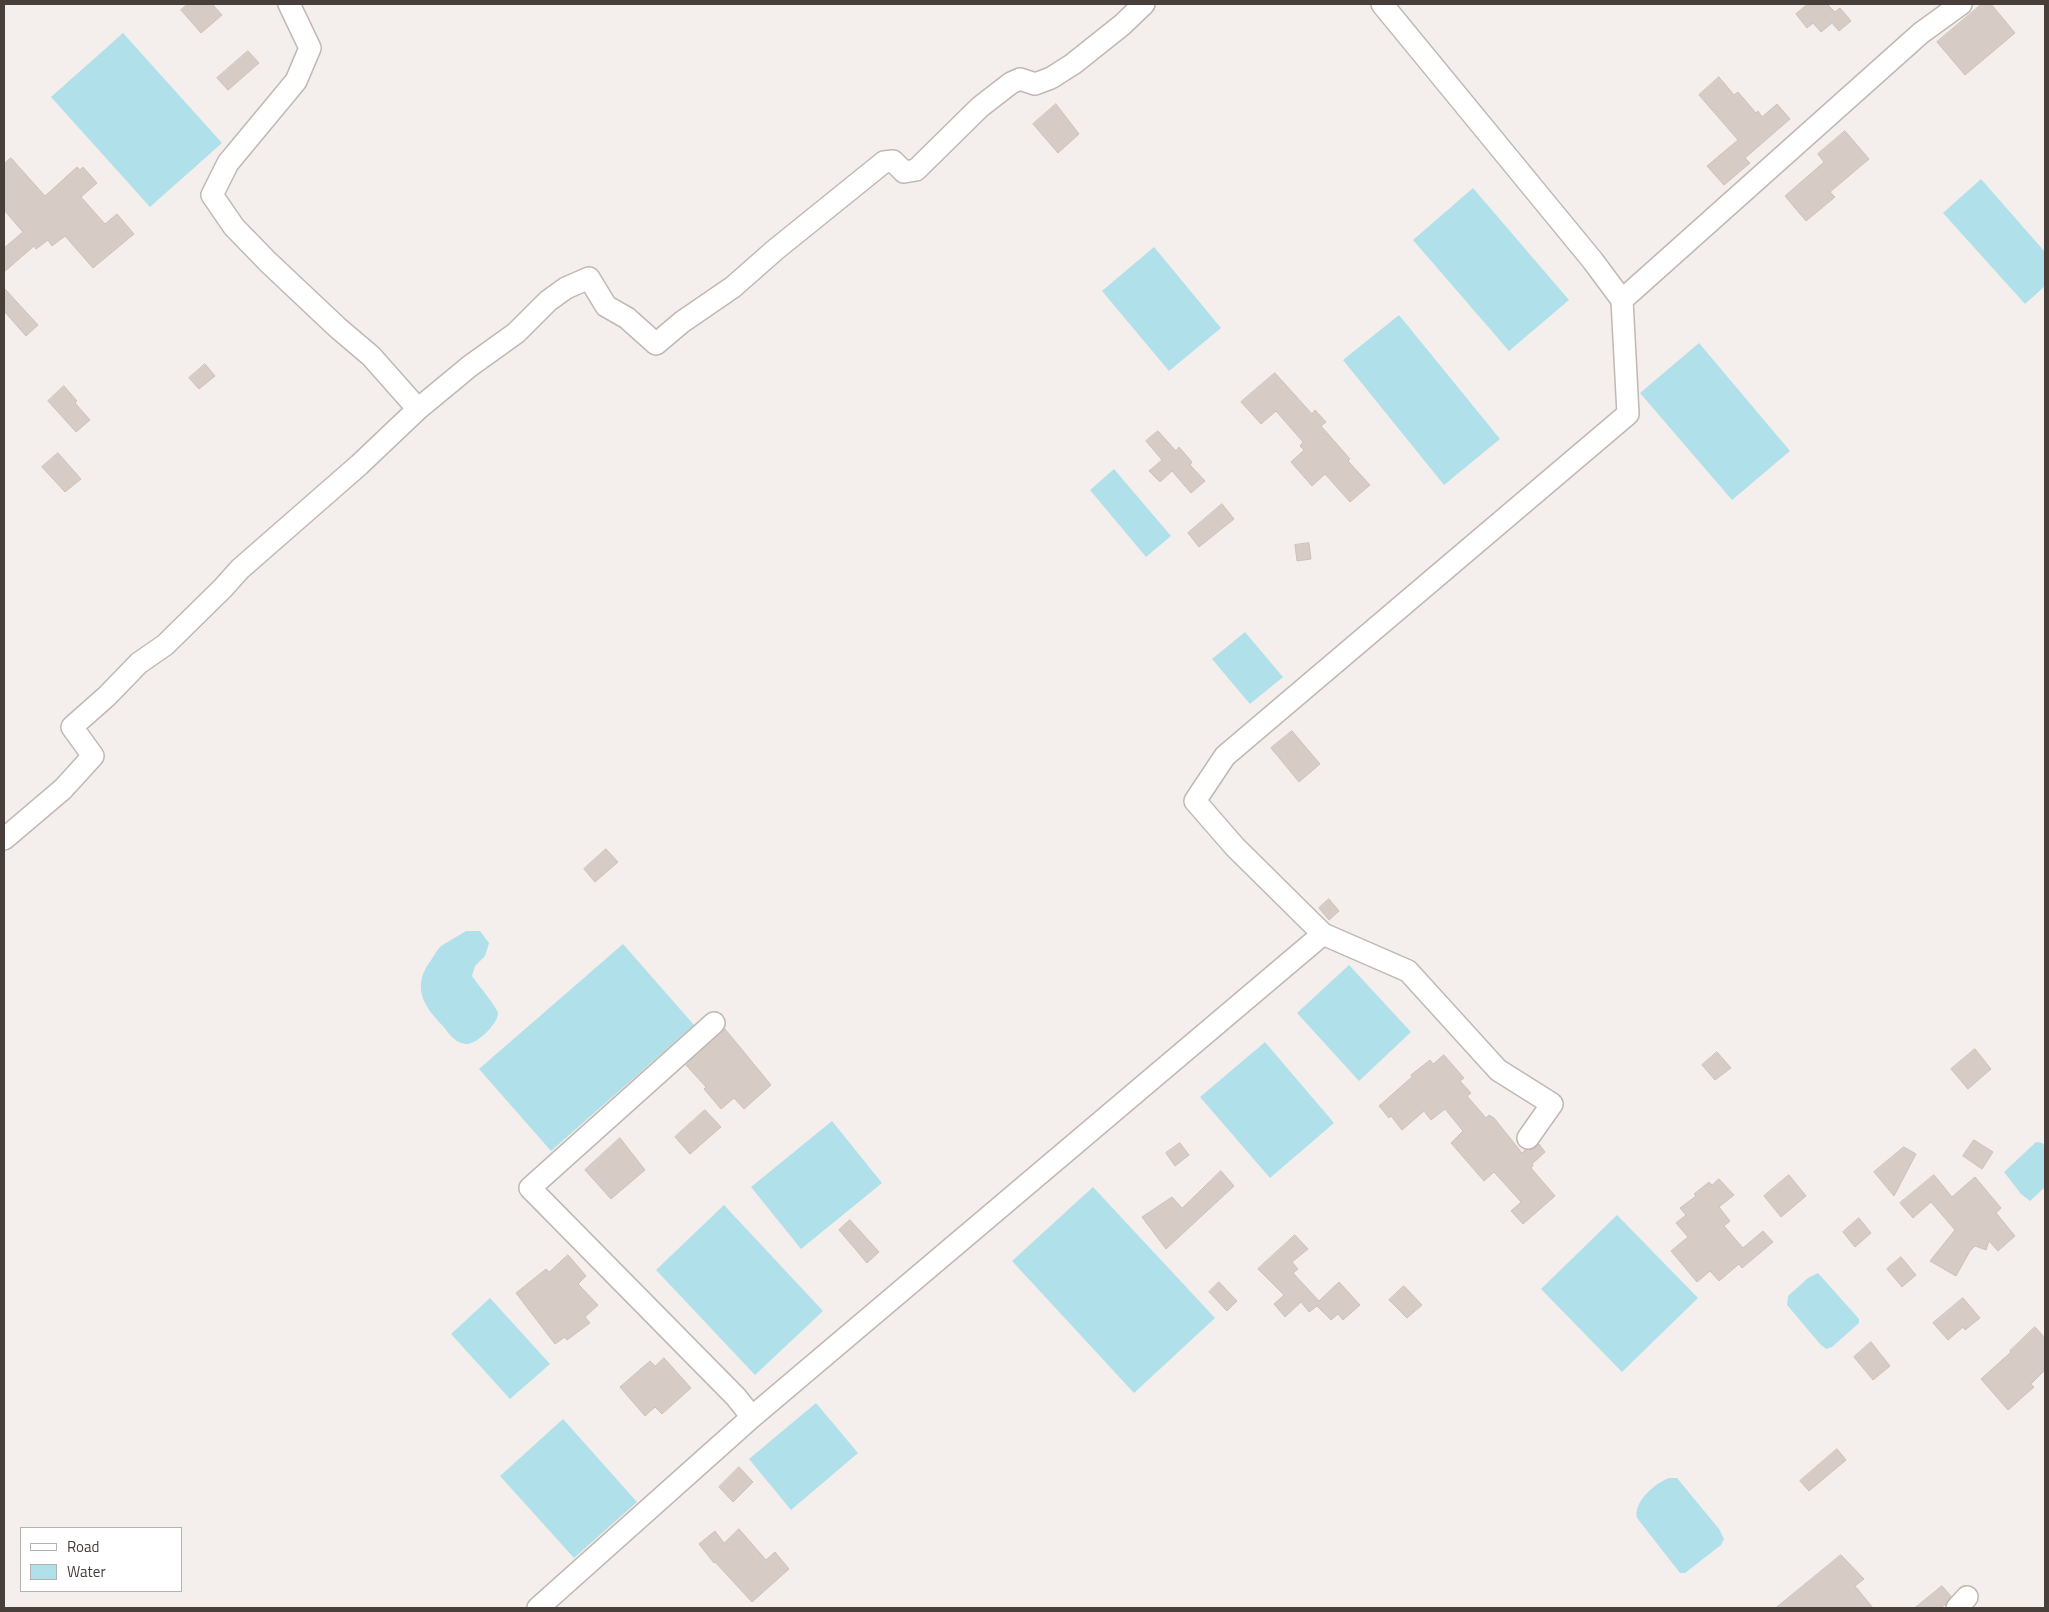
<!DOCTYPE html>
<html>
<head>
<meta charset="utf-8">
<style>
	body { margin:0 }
	#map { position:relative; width:2049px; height:1612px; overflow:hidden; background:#f4efec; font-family:"Titillium Web",sans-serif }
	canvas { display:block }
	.frame { position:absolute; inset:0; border:5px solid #483f3a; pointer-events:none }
	.legend { position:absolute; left:20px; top:1527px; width:162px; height:65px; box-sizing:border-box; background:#fff; border:1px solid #b6b2b0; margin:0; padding:6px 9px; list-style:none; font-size:15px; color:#483f3a }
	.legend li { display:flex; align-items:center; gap:10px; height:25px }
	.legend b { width:25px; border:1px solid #b6b2b0 }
</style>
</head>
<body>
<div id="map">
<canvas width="2049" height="1612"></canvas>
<div class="frame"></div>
<ul class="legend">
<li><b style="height:6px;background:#fff"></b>Road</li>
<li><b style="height:14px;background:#b0e0e9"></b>Water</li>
</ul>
</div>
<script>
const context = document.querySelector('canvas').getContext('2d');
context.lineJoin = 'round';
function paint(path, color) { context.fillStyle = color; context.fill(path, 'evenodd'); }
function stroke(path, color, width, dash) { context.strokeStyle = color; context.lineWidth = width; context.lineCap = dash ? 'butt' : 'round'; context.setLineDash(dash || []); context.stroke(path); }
paint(new Path2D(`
	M123,33l99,110 -72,64 -99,-110z
	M1981,179l64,73v34l-20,18 -82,-91z
	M1473,188l96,112 -60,51 -96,-111z
	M1154,247l67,81 -52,43 -67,-80z
	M1399,315l101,124 -56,46 -101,-125z
	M1699,343l91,108 -58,49 -92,-107z
	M1114,469l57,67 -25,21 -56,-67z
	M1245,632l38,45 -33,27 -38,-45z
	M466,931h14l9,12 -4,13 -10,10 -3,10c5,7 26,33 26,37 0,11 -21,31 -31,31 -11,0 -18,-10 -24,-18 -19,-19 -31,-38 -14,-63 4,-5 7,-12 11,-16 8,-6 18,-11 26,-16z
	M623,944l71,81 -143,126 -72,-82z
	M1349,965l62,67 -52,49 -62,-68z
	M1265,1042l69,81 -64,55 -70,-81z
	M832,1121l50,62 -81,66 -50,-62z
	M2036,1142l6,1 3,3v41l-15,14 -9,-7 -17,-22z
	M1093,1187l122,131 -81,75 -122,-132z
	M724,1205l99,106 -68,64 -99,-105z
	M1617,1215l81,83 -76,74 -81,-83z
	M1818,1273l41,46v4l-27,24 -6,2 -6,-5 -33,-39 1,-9 20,-18z
	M490,1298l60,66 -40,35 -59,-65z
	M816,1403l42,50 -67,57 -42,-51z
	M563,1419l74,83 -63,56 -74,-82z
	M1669,1478h8l42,51 5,10 -3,6 -36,28h-5l-43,-55c-4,-16 18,-35 32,-40z`), '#b0e0e9');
const building = new Path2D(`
	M188,4h24l10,11 -21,18 -20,-23z
	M1808,4h19l8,8 5,-4 11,13 -12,10 -7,-8 -11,9 -8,-9 -6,5 -11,-14z
	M1982,4h9l24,29 -50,42 -28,-33z
	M248,51l11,12 -31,27 -11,-12z
	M1719,77l15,18 4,-3 18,21 2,-2 4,6 15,-13 13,15 -45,39 5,5 -26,22 -17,-19 31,-26 -39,-45z
	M1056,104l23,30 -21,19 -25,-29z
	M1845,131l24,28 -39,33 5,5 -29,24 -21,-25 39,-34 -6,-8z
	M11,158l34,38 32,-29 3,3 3,-3 14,16 -16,14 24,27 12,-10 17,20 -41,34 -28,-32 -13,10 -4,-6 -12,9 -2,-3 -30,26v-24l19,-16 -19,-22v-46z
	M4,288l34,37 -12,11 -22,-25z
	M205,364l10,12 -16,13 -10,-11z
	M1275,373l37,41 3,-4 11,12 -5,4 29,33 -2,2 22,24 -20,17 -25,-28 -13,12 -21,-24 13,-12 -4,-4 3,-4 -27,-31 -15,13 -20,-22z
	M64,386l13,15 -2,2 15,17 -14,12 -28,-31z
	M1158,431l18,20 3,-4 13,15 -2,3 15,16 -14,12 -19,-22 -12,11 -11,-11 13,-11 -16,-19z
	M58,453l23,26 -16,13 -23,-25z
	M1222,504l12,15 -35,28 -11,-14z
	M1309,543l2,16 -14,2 -2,-16z
	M1292,731l28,33 -21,18 -28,-34z
	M606,849l12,13 -23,20 -11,-13z
	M1329,899l10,12 -10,9 -10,-12z
	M725,1029l46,56 -27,24 -10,-11 -13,11 -17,-20 2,-2 -20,-22z
	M1975,1049l16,20 -23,20 -17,-20z
	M1717,1052l14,16 -16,12 -13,-15z
	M1444,1055l20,23 -4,3 11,12 -4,3 19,22 3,-3 5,3 28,35 3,-3 9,-1 5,-5 6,8 -13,12 1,2 -2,2 24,28 -32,28 -12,-13 10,-9 -27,-30 -10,9 -33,-38 12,-12 -18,-22 -14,11 -7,-9 -22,19 -11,-14 -2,2 -10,-12 33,-29 -1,-2 19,-15 3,4z
	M705,1110l16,17 -31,27 -15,-17z
	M620,1138l25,32 -34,29 -26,-29z
	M1974,1140l19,12 -11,17 -19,-13z
	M1180,1143l9,12 -14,11 -9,-13z
	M1904,1147l12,7 -22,42 -20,-24z
	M1221,1171l13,15 -68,63 -24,-32 30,-20 10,11z
	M1789,1175l17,21 -25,21 -17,-21z
	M1934,1175l18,22 23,-20 26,31 -5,5 19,23 -17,15 -9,-10 -3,9 -11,-4 -5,5 -14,25 -26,-15 25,-31 -24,-28 -18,16 -13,-15z
	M1719,1179l15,16 -15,12 11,14 -6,5 19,22 20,-17 10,11 -31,26 -3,-4 -20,17 -9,-10 -13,11 -26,-31 17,-14 -12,-14 10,-8 -6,-7 16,-12 -2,-2 15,-12 3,3z
	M1859,1218l12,15 -16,14 -12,-15z
	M850,1220l29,32 -12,11 -28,-33z
	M1295,1235l13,14 -16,13 6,7 -5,4 26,28 20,-19 21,23 -17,15 -5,-6 -7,6 -14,-14 -8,6 -8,-10 -16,15 -11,-13 10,-9 -26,-26z
	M568,1255l18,21 -8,8 20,21 -13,12 5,6 -23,17 -2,-3 -10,7 -39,-51 30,-24 3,3z
	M1901,1257l15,18 -14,12 -15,-18z
	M1219,1282l18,19 -10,10 -18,-19z
	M1404,1286l18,19 -15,13 -18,-18z
	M1963,1298l17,20 -15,12 -2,-3 -15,13 -15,-17z
	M2035,1327l10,11v32l-14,14 3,3 -26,23 -27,-31 30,-27 -1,-1z
	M1871,1342l19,24 -17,14 -19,-23z
	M664,1358l27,30 -29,26 -7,-7 -10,9 -25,-29 30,-26 5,5z
	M1837,1449l9,11 -37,31 -9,-10z
	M739,1467l14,15 -20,20 -14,-15z
	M739,1529l27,31 9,-8 14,17 -37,33 -37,-40 -1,1 -15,-19 16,-13 9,12z
	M1841,1555l23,24 -9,7 18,22h-97z
	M1942,1586l9,10 -5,8 -6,4h-25z`);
paint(building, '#d7ccc5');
stroke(building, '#cfbfb6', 1);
const minor = new Path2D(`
	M289,4l21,44 -14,33 -68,82 -16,32 22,32 34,35 70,66 33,28 47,53 52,-43 46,-33 32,-32 18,-13 23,-10 17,28 21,12 29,26 26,-22 51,-35 42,-37 109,-88 9,-1 11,11 12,-2 64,-63 31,-24 9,-4 15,5 16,-6 22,-14 49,-39 22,-21
	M1382,4l211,257 29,39 299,-267 40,-29
	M4,839l59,-50 30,-33 -21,-29 35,-31 32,-33 26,-18 58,-57 17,-19 119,-104 59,-56
	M714,1023l-184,165 206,209 16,20
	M1528,1138l24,-34 -54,-34 -90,-99 -85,-37 -88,-87 -40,-46 30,-45 403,-342 -6,-114
	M538,1608l214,-191 571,-483
	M1957,1608l10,-11`);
stroke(minor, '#c2b8b2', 24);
stroke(minor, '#fff', 21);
</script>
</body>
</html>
